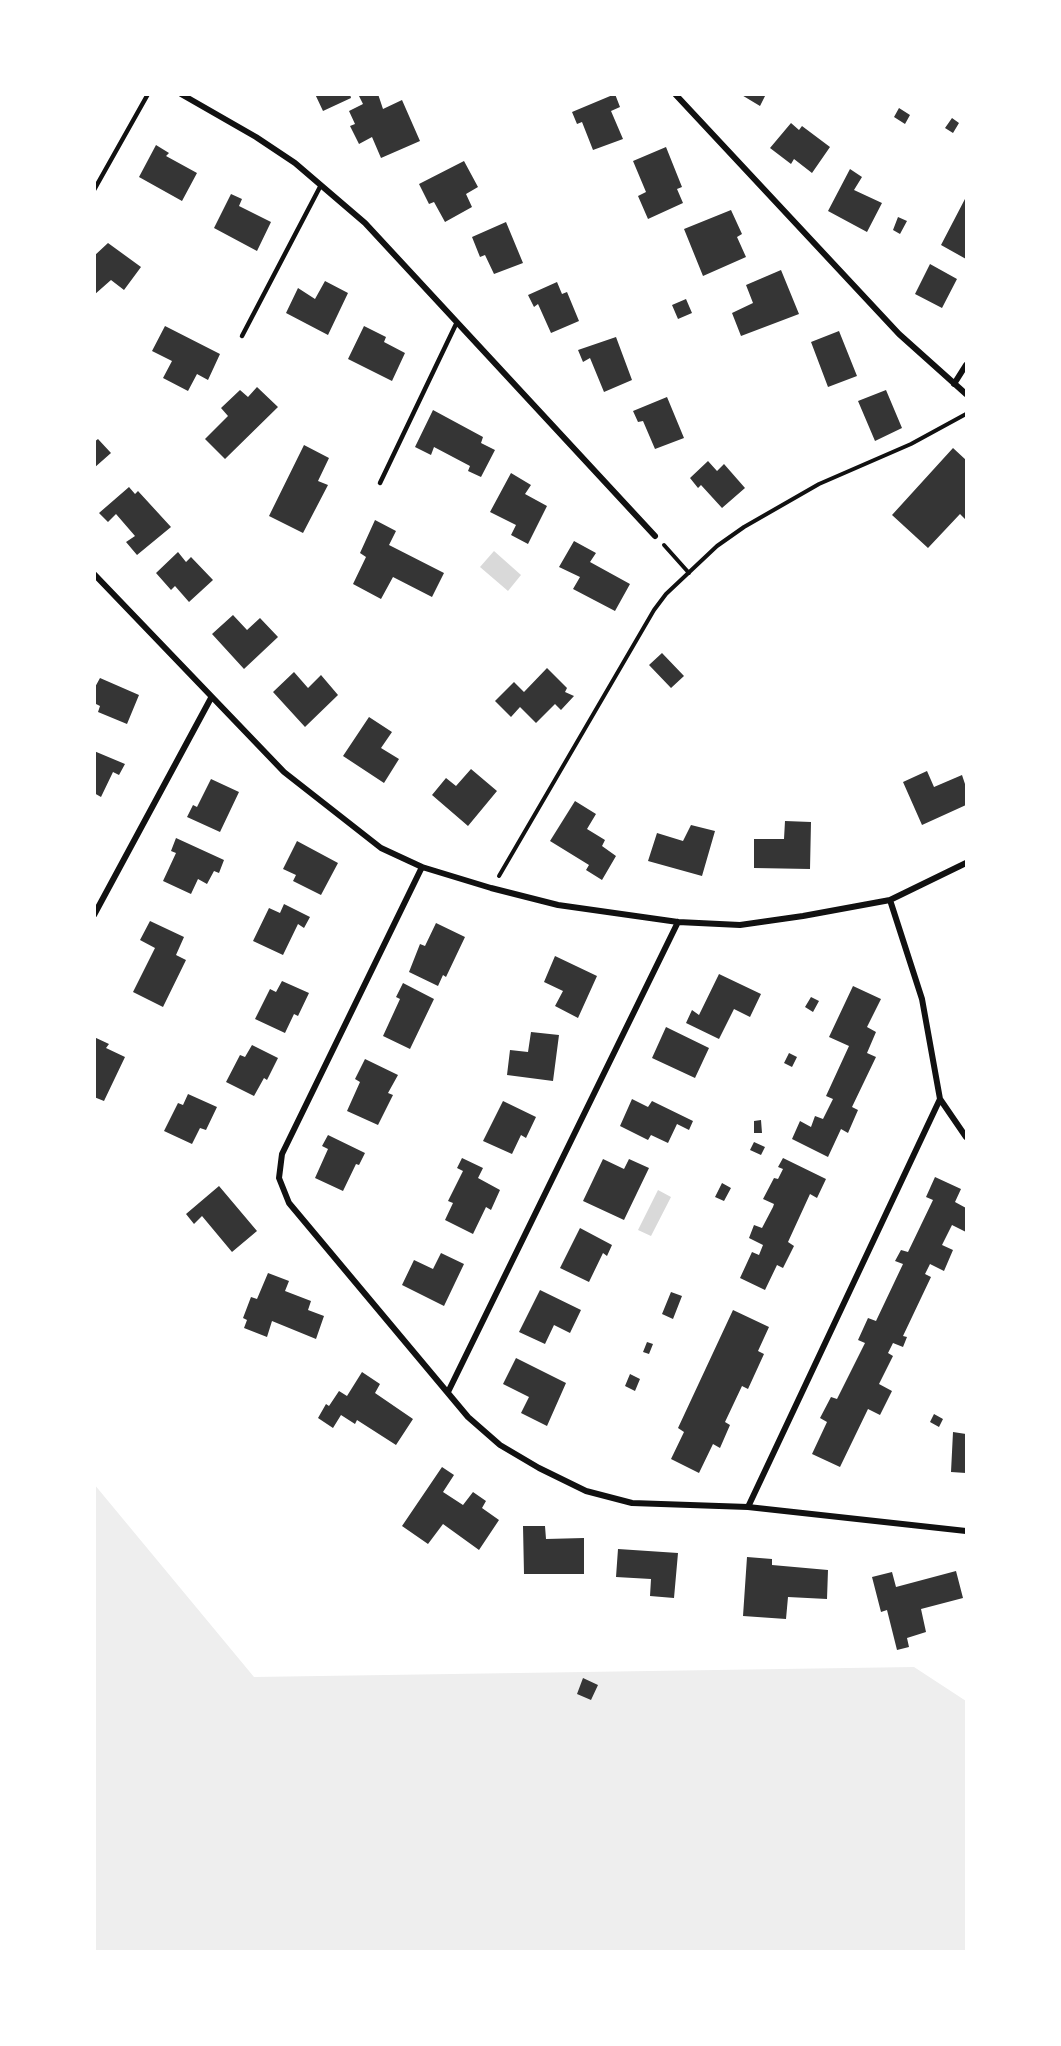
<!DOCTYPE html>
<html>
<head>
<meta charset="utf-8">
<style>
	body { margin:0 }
	#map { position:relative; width:1061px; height:2046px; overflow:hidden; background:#fff; font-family:"Asap Condensed",sans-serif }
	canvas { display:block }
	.frame { position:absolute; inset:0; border:96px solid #fff; pointer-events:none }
</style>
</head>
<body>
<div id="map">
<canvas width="1061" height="2046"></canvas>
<div class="frame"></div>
</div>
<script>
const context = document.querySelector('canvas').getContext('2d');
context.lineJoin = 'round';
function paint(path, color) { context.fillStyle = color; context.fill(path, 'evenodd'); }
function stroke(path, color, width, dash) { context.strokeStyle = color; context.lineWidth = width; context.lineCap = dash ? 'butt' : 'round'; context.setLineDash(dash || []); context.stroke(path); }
paint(new Path2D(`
	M94,1484l160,193 660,-10 52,34v250h-871z`), '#eee');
paint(new Path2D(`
	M494,551l27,24 -13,16 -28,-24z
	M658,1190l13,7 -20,39 -13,-6z`), '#d9d9d9');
paint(new Path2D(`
	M315,94h35l1,4 -28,13z
	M362,94h16l5,15 19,-9 18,41 -39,17 -9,-21 -13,7 -9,-18 5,-2 -6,-13 14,-7 -4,-8z
	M615,94l5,13 -9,4 12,28 -30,11 -11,-28 -5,2 -5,-12z
	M740,94h26l-6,12z
	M899,108l11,7 -5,9 -11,-7z
	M952,118l7,5 -6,10 -8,-5z
	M791,123l8,7 3,-4 28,21 -18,26 -18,-14 -3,5 -21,-16z
	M156,145l13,8 -3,3 31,17 -15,28 -43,-24z
	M666,147l16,40 -5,2 6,14 -35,16 -10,-23 8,-4 -13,-31z
	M464,161l14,26 -12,7 6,13 -27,15 -11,-20 -5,2 -10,-20z
	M850,169l12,8 -8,13 28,13 -15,29 -39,-21z
	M231,194l11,5 -3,7 32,16 -14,29 -43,-23z
	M966,197v62l-25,-14z
	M731,210l11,24 -5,3 9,20 -43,19 -19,-47z
	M898,217l9,4 -7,13 -7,-4z
	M506,222l17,41 -29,11 -9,-19 -5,2 -8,-20z
	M108,243l33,24 -17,23 -13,-10 -17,15v-39z
	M930,264l27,15 -15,29 -27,-14z
	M781,270l18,44 -58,22 -9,-23 21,-10 -7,-18z
	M325,281l23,12 -20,42 -42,-22 12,-25 17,11z
	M557,282l5,12 5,-2 12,29 -28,12 -13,-29 -4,3 -6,-12z
	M686,299l6,14 -14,6 -6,-14z
	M165,326l55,28 -12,26 -11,-6 -9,17 -25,-13 9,-17 -20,-10z
	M364,326l22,11 -2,5 21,11 -13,28 -44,-22z
	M839,331l18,45 -29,11 -17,-45z
	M616,337l16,43 -28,12 -14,-34 -7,4 -5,-12z
	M257,387l21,20 -53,52 -20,-20 23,-23 -7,-8 19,-18 8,7z
	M886,390l16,38 -27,13 -17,-40z
	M667,397l17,41 -29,11 -12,-28 -5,1 -5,-11z
	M433,410l50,27 -2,6 14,7 -14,27 -13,-6 2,-5 -36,-19 -3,8 -16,-8z
	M98,439l13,14 -17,15v-26z
	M304,445l25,13 -11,23 10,4 -25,48 -34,-17z
	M953,448l13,12v60l-6,-6 -32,34 -36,-33z
	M708,461l9,10 7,-7 21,24 -23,20 -21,-23 -3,3 -8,-10z
	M511,473l20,12 -6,9 22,12 -19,38 -17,-9 5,-10 -26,-13z
	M129,487l6,7 3,-3 33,36 -34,28 -11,-13 9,-6 -19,-22 -8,8 -9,-9z
	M375,520l21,11 -7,14 55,28 -12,24 -39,-20 -12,22 -28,-15 13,-27 -6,-4z
	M574,541l22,12 -6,9 40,22 -15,27 -42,-22 7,-12 -21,-10z
	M178,552l8,10 5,-5 22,23 -24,22 -14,-16 -4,4 -15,-17z
	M233,615l14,15 13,-12 18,19 -34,32 -32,-35z
	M662,653l22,23 -13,12 -22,-23z
	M547,668l20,20 -2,4 9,4 -13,14 -6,-6 -19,19 -16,-16 -9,10 -16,-16 19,-19 10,10z
	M294,672l14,16 13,-13 17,20 -33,32 -32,-35z
	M100,678l39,17 -12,29 -29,-12 2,-6 -6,-3v-14z
	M369,717l23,15 -11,16 18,11 -15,24 -41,-27z
	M94,751l31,13 -6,11 -6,-3 -12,25 -7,-4z
	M471,769l26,22 -29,35 -36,-31 14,-17 10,8z
	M927,771l7,16 28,-12 4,12v18l-44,20 -19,-43z
	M211,779l28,13 -19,40 -33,-15 6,-12 4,2z
	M575,801l21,13 -9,15 18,11 -3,6 14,10 -14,24 -16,-10 3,-5 -39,-24z
	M785,821l26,1 -1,47 -56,-1v-29h30z
	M691,825l24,6 -13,45 -54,-15 9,-28 26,8z
	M176,838l48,22 -5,13 -5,-2 -7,13 -9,-5 -7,15 -28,-13 13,-28 -5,-2z
	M297,841l41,22 -17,32 -28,-14 3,-6 -13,-6z
	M284,904l26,13 -6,11 -6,-4 -15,31 -30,-14 16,-33 11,5z
	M150,921l34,16 -8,18 10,5 -23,47 -30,-15 22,-44 -15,-8z
	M436,923l29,14 -19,40 -3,-2 -5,11 -29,-14 11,-28 5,2z
	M555,956l42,20 -19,42 -23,-12 8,-15 -19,-9z
	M719,974l42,20 -11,23 -16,-8 -15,30 -33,-16 6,-13 7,5z
	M282,981l27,12 -11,23 -4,-2 -9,19 -30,-14 15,-30 6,3z
	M403,983l31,16 -24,50 -27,-13 17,-37 -4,-2z
	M853,986l28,13 -14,28 9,5 -9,21 9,4 -24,50 6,3 -10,23 -7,-4 -13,28 -36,-18 8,-18 11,6 4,-11 8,3 10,-20 -7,-3 23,-50 -20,-9z
	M811,997l8,4 -6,11 -8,-5z
	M666,1027l43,21 -14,30 -43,-20z
	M531,1032l28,3 -6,46 -46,-6 3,-25 18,2z
	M94,1037l15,7 -3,4 19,9 -21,44 -10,-4z
	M252,1045l26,13 -11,22 -3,-2 -10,18 -28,-14 14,-27 5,2z
	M789,1053l8,4 -5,10 -8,-4z
	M365,1059l33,16 -10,18 5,2 -15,30 -31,-14 13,-29 -5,-3z
	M188,1094l29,13 -11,23 -6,-2 -8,16 -28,-13 14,-28 5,2z
	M632,1099l16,8 4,-6 41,20 -4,9 -12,-6 -9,19 -17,-8 -3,5 -28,-14z
	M503,1101l33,16 -10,21 -5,-3 -9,19 -29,-13z
	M761,1120l1,13h-8v-12z
	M328,1135l37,18 -6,12 -3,-1 -13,27 -28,-13 13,-29 -6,-3z
	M754,1142l11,5 -4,8 -11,-5z
	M462,1158l21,10 -5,10 22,12 -9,20 -5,-3 -13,27 -28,-14 8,-17 -5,-2 15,-30 -6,-3z
	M783,1158l43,21 -9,19 -7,-4 -22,48 6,4 -11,22 -6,-3 -12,25 -25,-12 12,-26 7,3 4,-10 -14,-7 5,-13 8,3 11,-21 1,-3 -11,-5 11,-21 4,1 5,-10 -5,-2z
	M603,1159l21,10 5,-10 20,9 -25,52 -41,-19z
	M935,1177l26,12 -6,13 11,6v24l-14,-7 -10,20 11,5 -9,21 -14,-7 -5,10 6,3 -28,59 4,1 -4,10 -10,-4 -5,10 5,3 -14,28 13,7 -12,24 -12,-6 -28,58 -28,-13 15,-32 -7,-4 11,-21 6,2 28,-56 -7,-3 10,-22 8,3 27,-57 -8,-3 6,-11 7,2 25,-52 -7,-3z
	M722,1183l9,5 -7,13 -9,-4z
	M219,1186l38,45 -25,21 -30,-36 -8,8 -8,-10z
	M580,1228l32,17 -5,11 -4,-3 -14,29 -29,-14z
	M441,1253l23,11 -20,42 -42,-21 12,-25 19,9z
	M268,1273l21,8 -4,10 26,10 -3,9 16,6 -8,23 -44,-18 -5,16 -23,-9 3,-8 -4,-2 8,-21 6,2z
	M540,1290l41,20 -11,23 -16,-8 -9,19 -26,-12z
	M671,1292l11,4 -9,23 -11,-5z
	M733,1310l36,17 -11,24 6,3 -16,35 -6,-3 -17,36 5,3 -10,23 -7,-4 -14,29 -28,-14 13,-27 -6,-4z
	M647,1342l6,2 -4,10 -6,-2z
	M516,1358l50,25 -19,43 -26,-13 8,-16 -26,-13z
	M362,1372l18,12 -5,9 38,26 -17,26 -39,-25 -2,4 -14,-9 -8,13 -15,-10 8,-14 3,2 10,-15 8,5z
	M630,1374l10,5 -5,12 -10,-5z
	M934,1414l9,5 -4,8 -9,-5z
	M953,1432l13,2v39l-15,-1z
	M442,1467l12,8 -11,17 20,13 10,-13 13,9 -4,7 17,12 -20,30 -36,-26 -15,20 -26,-18z
	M523,1526h22l1,13 38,-1v36h-60z
	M618,1549l60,4 -4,45 -24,-2 1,-17 -35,-2z
	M747,1557l25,2v6l56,5 -1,29 -39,-2 -2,22 -43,-3z
	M956,1571l7,27 -42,11 5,23 -19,6 2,9 -12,3 -10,-40 -6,2 -9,-35 20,-5 4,15z
	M583,1678l15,7 -7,15 -14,-6z`), '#353535');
stroke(new Path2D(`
	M664,545l25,28
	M499,876l155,-266 12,-16 51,-48 27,-19 75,-43 92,-40 55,-30`), '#111', 4);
stroke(new Path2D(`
	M94,190l54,-96
	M242,336l79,-151
	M380,483l77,-161`), '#111', 4.5);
stroke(new Path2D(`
	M181,94l75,43 39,26 70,60 290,313
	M675,94l224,240 67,60
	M954,384l12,-19
	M94,574l190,198 97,76 41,19 69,21 67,17 120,17 62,3 63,-9 87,-16 76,-37
	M422,867l-140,287 -3,24 10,25 179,214 32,28 39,23 47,23 46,12 116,4 218,24
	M890,900l32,99 18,100 26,38
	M94,915l117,-217
	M448,1392l230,-470
	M748,1507l192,-408`), '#111', 6);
</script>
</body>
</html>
